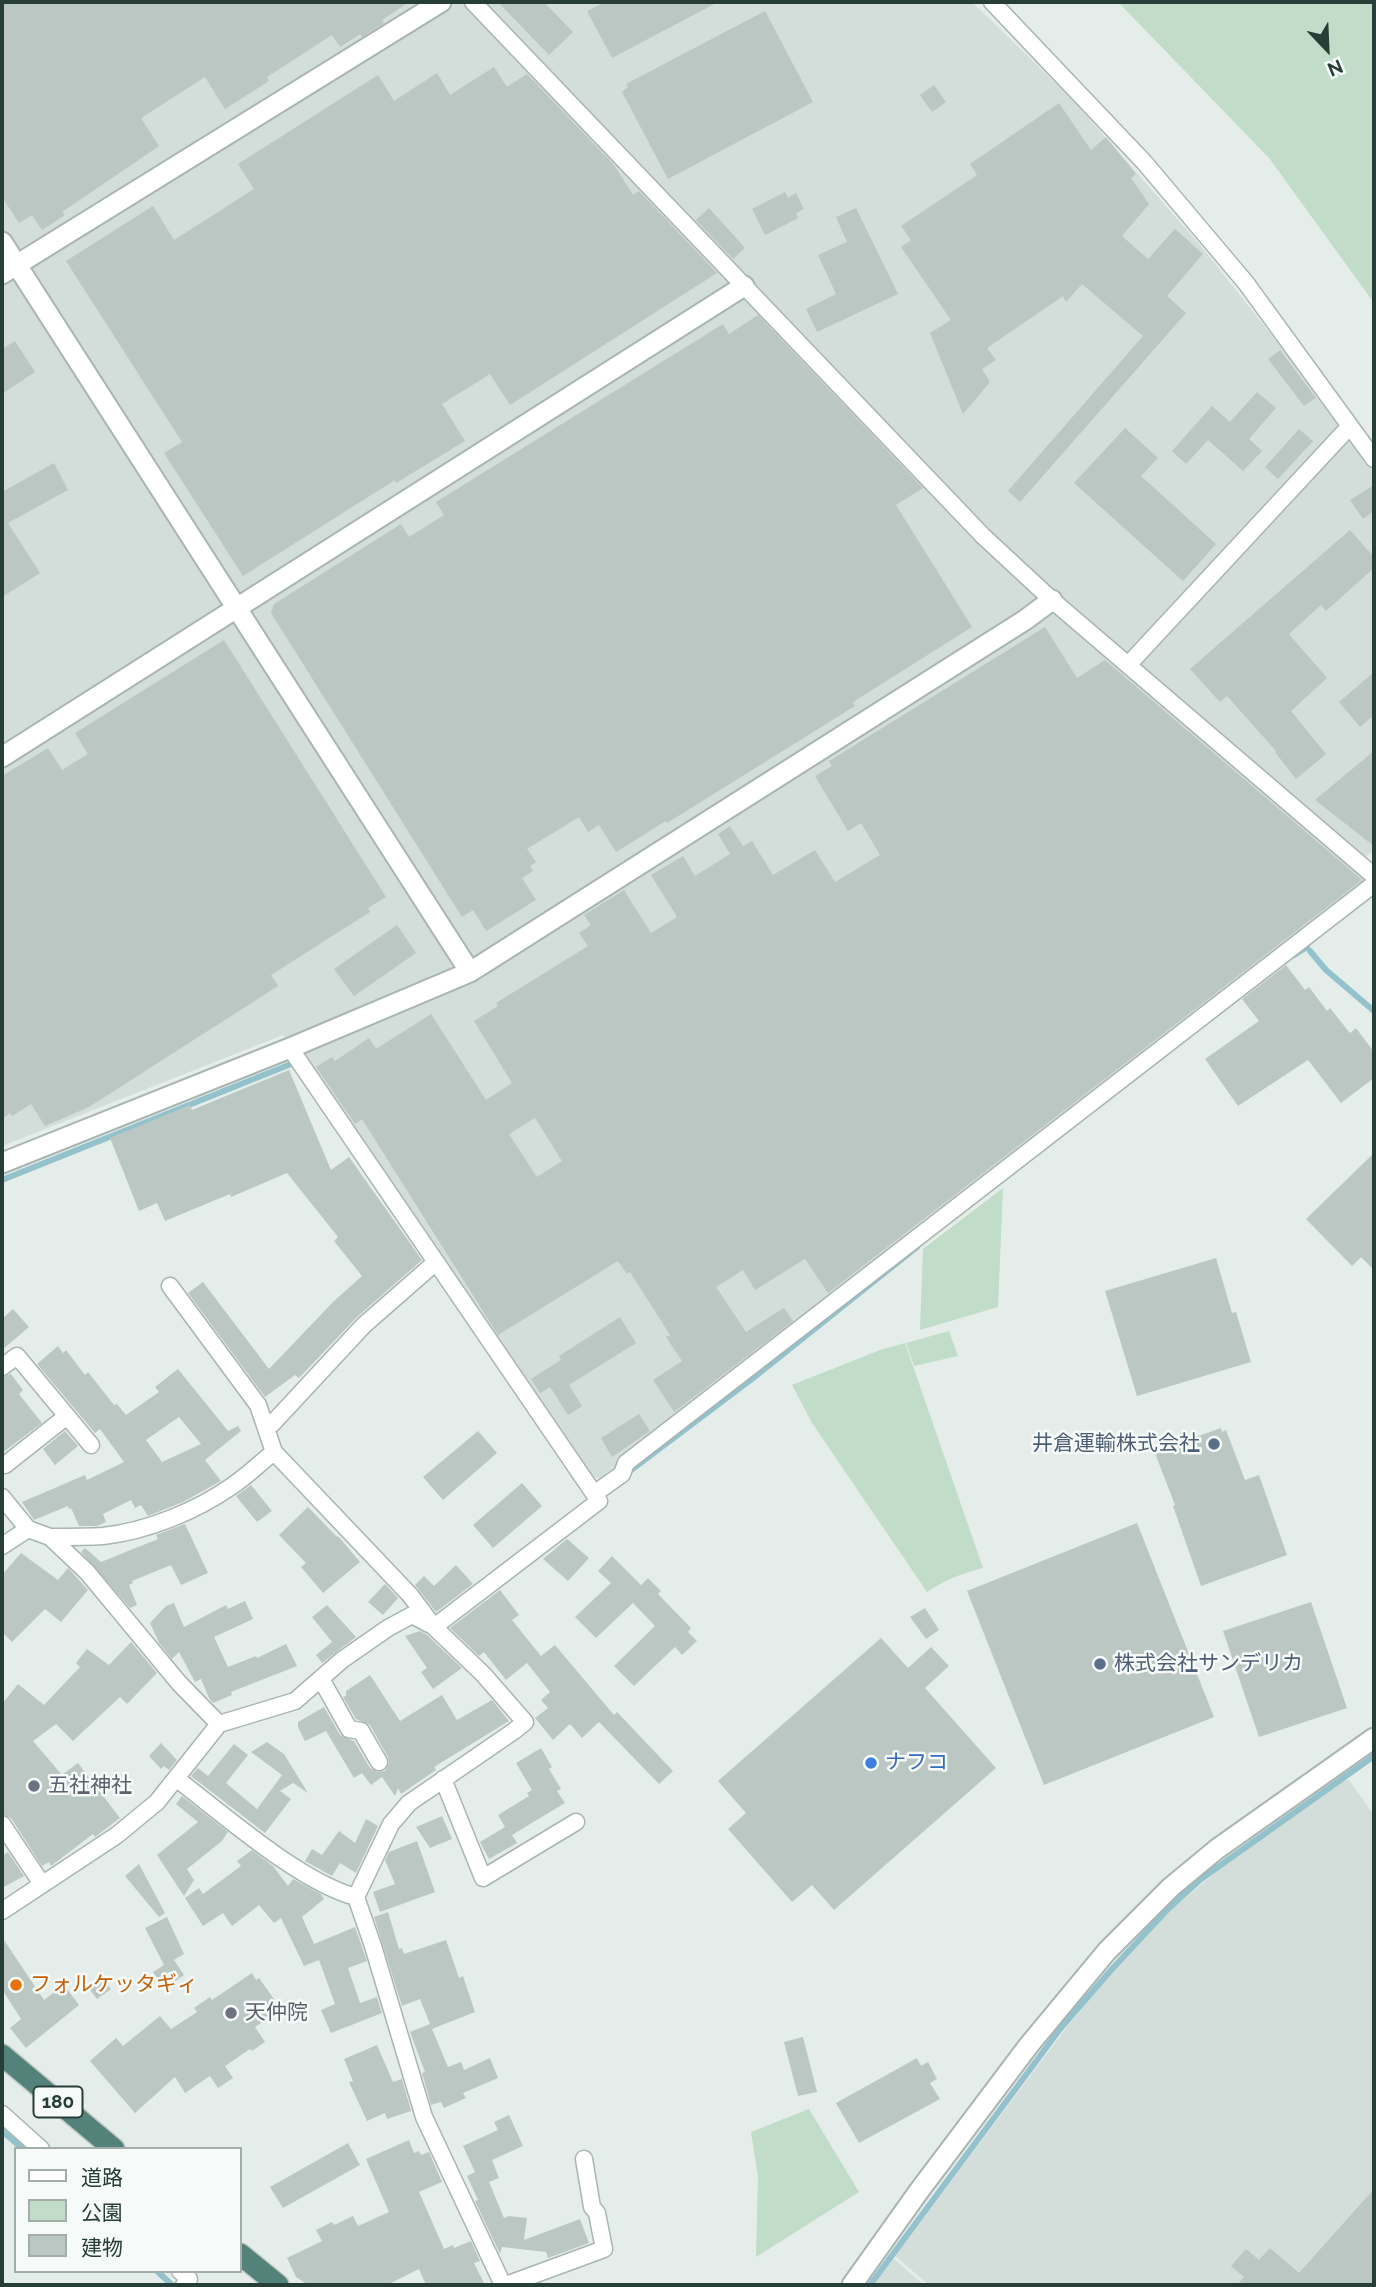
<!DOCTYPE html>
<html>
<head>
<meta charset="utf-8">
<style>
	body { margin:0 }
	#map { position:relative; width:1376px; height:2287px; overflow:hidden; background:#e5edea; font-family:Raleway,"Noto Sans JP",sans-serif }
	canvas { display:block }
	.frame { position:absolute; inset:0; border:4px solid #263d38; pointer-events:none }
	.legend { position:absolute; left:14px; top:2147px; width:228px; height:126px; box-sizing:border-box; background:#f6faf8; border:2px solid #a3aeab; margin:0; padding:9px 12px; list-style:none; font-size:21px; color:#263d38 }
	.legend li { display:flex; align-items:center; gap:14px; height:35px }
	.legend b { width:35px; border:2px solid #a3aeab }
	.north { position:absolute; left:1292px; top:14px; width:70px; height:70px; -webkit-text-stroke:5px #f6faf8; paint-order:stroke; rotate:157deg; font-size:19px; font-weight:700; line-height:28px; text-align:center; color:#263d38 }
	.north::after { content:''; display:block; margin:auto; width:24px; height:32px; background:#263d38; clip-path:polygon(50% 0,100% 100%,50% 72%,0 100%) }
</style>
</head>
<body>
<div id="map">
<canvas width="1376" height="2287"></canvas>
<div class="frame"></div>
<ul class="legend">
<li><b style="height:9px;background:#fff"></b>道路</li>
<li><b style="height:19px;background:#c1dcc9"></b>公園</li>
<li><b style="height:19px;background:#bbc7c3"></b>建物</li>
</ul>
<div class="north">N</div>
</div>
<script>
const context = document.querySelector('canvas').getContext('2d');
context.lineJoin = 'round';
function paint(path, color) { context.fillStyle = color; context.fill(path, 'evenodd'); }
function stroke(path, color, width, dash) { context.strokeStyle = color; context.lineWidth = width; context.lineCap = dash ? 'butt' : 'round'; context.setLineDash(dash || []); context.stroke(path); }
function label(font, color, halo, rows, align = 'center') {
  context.font = font + ' Raleway,"Noto Sans JP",sans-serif'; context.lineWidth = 5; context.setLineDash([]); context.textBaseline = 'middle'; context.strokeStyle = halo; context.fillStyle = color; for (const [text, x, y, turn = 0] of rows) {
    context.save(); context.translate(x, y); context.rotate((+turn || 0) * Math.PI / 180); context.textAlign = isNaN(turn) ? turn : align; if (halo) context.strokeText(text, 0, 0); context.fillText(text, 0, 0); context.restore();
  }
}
paint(new Path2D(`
	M2,2h970l99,96 129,147 120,151 54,75v379l-19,16 11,9 -1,13 -765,590 -11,-2 -306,-441 -281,111z
	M1349,1780l25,35v470h-445l-34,-29 172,-229 50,-60 53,-56 66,-56 103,-73z
	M893,2258l31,27h-50z`), '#d3ddd9');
paint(new Path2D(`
	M1118,2h256v301l-105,-145z
	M1003,1188l-5,119 -78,23 3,-81z
	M949,1331l9,25 -44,10 -8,-23z
	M905,1343l78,225c-21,5 -38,12 -56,24l-115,-169 -20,-38 88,-35z
	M809,2109l50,83 -103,65 2,-80 -7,-45z`), '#c1dcc9');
stroke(new Path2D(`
	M1310,951l16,19 48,41
	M1294,955l13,-8
	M2,1180l294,-118
	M631,1470l126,-95 160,-128
	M2,2131l21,18
	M157,2271l15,14
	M870,2285l190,-256 52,-60 56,-60 33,-30 173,-123`), '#93c1cc', 6);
paint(new Path2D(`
	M2,2h407l-27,18 2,3 -22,14 -2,-3 -20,13 -8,-12 -65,42 2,4 -44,28 -20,-32 -64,41 18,28 -97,66 3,3 -23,15 -10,-15 -13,8 -17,-26z
	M498,2h46l29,30 -24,23z
	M605,2h113l-106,56 -25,-47z
	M765,11l48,91 -145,77 -46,-87 6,-5 -2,-3z
	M494,67l13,20 20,-13 87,91 19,30 6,-4 78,82 -207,132 -20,-31 -48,30 23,37 -69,42 -1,-3 -152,96 -79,-123 18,-11 -116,-181 87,-55 21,34 80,-51 -16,-25 140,-89 16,26 43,-28 13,22z
	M934,85l12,17 -14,10 -12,-17z
	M1059,103l32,47 15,-13 30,37 -5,4 18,26 -27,32 26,23 27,-30 28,25 -36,42 19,17 -166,189 -12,-11 135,-155 -61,-52 -16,18 -3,-6 -76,52 9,12 -14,9 8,13 -27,32 -33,-81 21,-13 -50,-73 10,-7 -10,-14 76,-51 -7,-11z
	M785,192l3,6 8,-5 8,16 -8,4 2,5 -33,17 -13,-26z
	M709,208l36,40 -12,11 -37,-39z
	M856,208l42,86 -81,38 -11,-23 30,-15 -18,-39 29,-13 -11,-25z
	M758,315l165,173 -27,17 76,122 -119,75 2,4 -188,117 -1,-2 -50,31 -17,-27 -11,7 -9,-15 -52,32 9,13 -6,4 3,5 -11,7 14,22 -50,31 -13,-21 -11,7 -191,-304 3,-9 127,-80 8,13 35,-22 -8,-13 287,-178 6,10z
	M15,341l20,31 -33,22v-45z
	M1280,350l36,48 -12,8 -36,-47z
	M1257,392l19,16 -27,31 13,12 -19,20 -35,-31 -22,24 -14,-13 40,-45 18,16z
	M1125,428l33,30 -17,18 75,68 -33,37 -109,-98z
	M1299,429l14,12 -35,38 -13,-12z
	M54,463l14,27 -60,33 32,50 -38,24v-105z
	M1374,485v26l-11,8 -13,-19z
	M1350,530l24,27v11l-48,43 -5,-6 -32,29 38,44 -36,33 35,43 -30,25 -21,-27 1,-1 -49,-55 -7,6 -30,-33z
	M1045,627l32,51 28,-18 257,220 -534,413 -23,-34 -50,31 -12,-20 -27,17 30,45 38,-24 9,13 -119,91 -21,-32 29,-19 -16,-24 4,-2 -40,-63 -3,2 -9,-13 -120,74 -136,-216 -7,5 -39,-57 16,-10 3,4 34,-23 7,11 55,-35 55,86 26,-17 -38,-62 24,-15 -2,-3 92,-57 -9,-13 12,-8 -7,-10 40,-25 27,43 26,-16 -26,-42 32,-19 12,20 35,-22 -12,-20 12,-8 13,20 9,-5 21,34 42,-25 20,32 45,-27 -19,-32 -13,8 -33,-55 17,-10 -3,-5zM535,1118l27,43 -25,16 -28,-43z
	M224,640l162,257 -18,11 2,4 -99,63 7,11 -189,121 -44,19 -14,-22 -19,12 -2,-3 -8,6v-343l46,-28 14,22 26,-16 -13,-21z
	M1374,672v43l-14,12 -21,-25z
	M1374,751v95l-59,-46z
	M397,925l19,28 -62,43 -20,-27z
	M1286,965l19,25 4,-3 18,24 3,-3 20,25 6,-5 18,24v26l-33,25 -33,-43 -70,46 -33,-47 54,-38 -17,-22z
	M289,1070l42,100 18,-13 73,103 -65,57 -58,61 -4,-3 -30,22 -77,-104 15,-11 66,87 65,-68 28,-25 -28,-35 4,-4 -51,-64 -56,24 -1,-3 -65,27 -8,-18 -18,8 -29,-73 80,-33 2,5z
	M1374,1153v117l-13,-13 -9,9 -46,-47z
	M1216,1258l16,55 4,-1 15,50 -114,34 -32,-105z
	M13,1309l16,18 -27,23v-31z
	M620,1317l16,26 -67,42 13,21 -14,9 -18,-28 -10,6 -9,-14 30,-19 -2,-4z
	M58,1346l5,7 3,-3 19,25 3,-3 26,33 3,-1 9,11 33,-23 -4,-5 23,-18 50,62 10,-5 3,5 -36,29 16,21 -38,21 -35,14 -7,-11 -6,3 -4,-8 -28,14 3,8 -9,4h-18l-8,-18 -2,1 -1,-3 -34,14 -12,-18 63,-27 2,5 37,-18 -24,-33 -5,4 -58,-69zM179,1417l22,27 -39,18 -16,-22z
	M11,1374l12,16 -4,4 23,29 -40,30v-76z
	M639,1414l11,17 -38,26 -11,-19z
	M1221,1428l1,4 4,-2 19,50 14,-5 28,80 -86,31 -28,-80 2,-1 -22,-57 34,-13 1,3 7,-3 1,2z
	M65,1431l13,15 -23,19 -12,-16z
	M478,1431l19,22 -54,47 -20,-23z
	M522,1483l20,23 -49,42 -20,-23z
	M251,1485l21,26 -15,11 -21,-26z
	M308,1507l29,30 1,-1 22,26 -37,31 -22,-26 5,-4 -27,-28z
	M1137,1523l77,194 -170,68 -77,-194z
	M185,1524l23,49 -27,12 -10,-20 -39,16 1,2 -4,2 8,20 -7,3 -49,-56 4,-4 16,14 57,-23 -2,-4z
	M567,1539l22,19 -21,23 -25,-22z
	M21,1553l37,27 10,-12 20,22 -27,32 -16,-13 -33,33 -10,-10v-57z
	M612,1556l29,29 7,-7 13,13 -3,3 33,34 -3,4 9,9 -15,14 -7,-8 -41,39 -20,-20 41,-40 -22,-23 -37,35 -21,-21 36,-34 -13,-12z
	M456,1565l17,19 -37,28 -21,-27 9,-9 10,10z
	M385,1584l13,14 -15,17 -15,-13z
	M500,1590l19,25 -7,5 29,36 14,-11 59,70 3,-3 56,59 -14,13 -60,-62 -17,16 -12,-14 -17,16 -18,-22 13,-10 -7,-8 9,-8 -23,-29 -21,17 -22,-28 -5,4 -29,-28z
	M245,1601l8,18 -39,18 14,30 28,-11 1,2 29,-14 11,22 -66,26 1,3 -19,8 -4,-5 -8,-19 -6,3 -16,-30 -7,7 -13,-16 -9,-20 16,-17 8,-3 10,24 42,-22 2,4z
	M1311,1602l36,106 -88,29 -36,-106z
	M327,1605l29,32 -34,26 -6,-8 16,-13 -20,-25z
	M925,1608l14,22 -13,9 -16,-22z
	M420,1631l6,3 36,34 -29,21 -12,-17 6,-4 -22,-32z
	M881,1638l27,30 23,-21 18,19 -24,22 71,80 -162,142 -22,-25 -20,17 -64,-73 18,-16 -28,-32z
	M131,1642l26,31 -30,31 -7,-7 -47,44 -17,-17 -23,17 29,34 16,-12 42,55 -25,19 -2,-3 -42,32 -2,-4 -7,4 -31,-48 -9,-4v-110l16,-20 26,21 36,-38 -4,-4 11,-14 22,16z
	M370,1675l30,46 42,-26 15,25 35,-20 17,21 -75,46 2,3 -35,24 -3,-6 -3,8 -13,-19 -11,8 -9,-12 -8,5 -28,-47 -21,10 -7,-14v-5l26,-15 16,28 14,6 16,27 8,4 7,-1 4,-8 -1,-6 -18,-32 -14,-6 -13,-22 3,-1v-5z
	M267,1742l17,12 24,39 -15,-10 -13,8 11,8 -26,34 -74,-57 7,-8 10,8 26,-32 14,11 -22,28 31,26 25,-34 -31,-23z
	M161,1743l16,17 -8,10 -5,-4 -3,3 -12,-13z
	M541,1748l11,19 -3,2 12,20 -4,2 8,12 -53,32 5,8 -28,16 -9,-17 25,-15 -7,-12 31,-19 -2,-3 5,-3 -16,-27z
	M182,1796l46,36 -6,9 -35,28 7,11 -10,16 -27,-41 41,-33 -22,-18z
	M442,1816l10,23 -22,9 -14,-21z
	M366,1819l12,7 -22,47 -16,-10 -8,13 -27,-15 7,-12 10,6 17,-24 16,12z
	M417,1841l18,51 -55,20 -7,-20 22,-8 -10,-24 4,-8z
	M252,1850l21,16 15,20 5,-7 28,15 3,5 -22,18 12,27 41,-17 12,34 -19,7 12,35 17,-6 5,16 -51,20 -10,-23 14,-6 -16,-44 -15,6 -23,-48 -7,5 -15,-18 -27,21 -9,-13 -20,13 -18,-28 14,-10 4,6 38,-28 -4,-5z
	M8,1852l16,24 -22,12v-32z
	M139,1864l26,49 -6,4 -34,-41z
	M388,1912l11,37 3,-1 2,6 42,-14 13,38 4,-2 12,36 -43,17 16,38 13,-5 3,8 26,-12 8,20 -35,15 3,5 -22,10 -3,-6 -10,3 -9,-32 3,-1 -15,-40 20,-8 -10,-25 -18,7 -28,-89z
	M167,1917l17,37 -10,6 10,15 -20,14 -11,-17 11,-7 -19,-37z
	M2,1937l42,63 20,-15 15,20 -53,43 -16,-20 11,-9 -19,-30z
	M252,1973l4,7 3,-2 22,31 -26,18 10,15 -13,9 -2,-2 -25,17 8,12 -15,10 -8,-12 -25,17 -10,-16 -40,36 -45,-52 26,-23 7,8 37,-30 11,13 26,-17 -3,-4 16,-11 2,3z
	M101,1976l10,13 -14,10 -10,-13z
	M803,2037l14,55 -19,4 -14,-54z
	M377,2045l16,37 9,-3 9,32 -24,8 -2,-6 -18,8 -18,-39 4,-1 -9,-22z
	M917,2058l4,8 7,-4 9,17 -7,4 10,16 -81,44 -23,-40z
	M509,2115l14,31 -31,14 7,18 -10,4 15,36 5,-2 18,2 -3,22 56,-21 9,24 -41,15 -2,-6 -44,-5 -2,7 -25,-53 3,-1 -11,-24 8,-4 -12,-26 35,-16 -4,-8z
	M409,2140l5,13 5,-2 2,4 8,-3 13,30 -23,10 25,57 9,-4 1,3 17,-7 9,20 -6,2 11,22h-59l-7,-16 -32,16h-79l-12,-8 -9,-19 35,-17 -6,-11 16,-8 2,3 19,-9 5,10 31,-14 -23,-53z
	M348,2143l12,22 -77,43 -13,-21z
	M1374,2189v96h-137l7,-8 -13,-11 15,-17 13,11 11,-12 29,25z`), '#bbc7c3');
const minor = new Path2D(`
	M473,2l510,534 69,64 322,276
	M992,2l152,160 102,121 128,176
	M1128,665l222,-239
	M290,1048l309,453 -165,126
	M170,1286l88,119 16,47 136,143 24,32 49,47 42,48 -11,9 -105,72 -18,21 -35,73 17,49 51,171 79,168
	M2,1367l15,-11 74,89
	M266,1426l6,-2 92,-99 72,-63
	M2,1464l3,1 62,-49
	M594,1494l28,-20 4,-11 748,-579
	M2,1497l26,32 22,8 37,35 92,111 40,41
	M50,1537c17,0 36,0 53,-1 45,-5 93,-25 129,-50 15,-10 28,-23 42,-34
	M2,1546l26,-17
	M321,1679l28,50 12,2 18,31
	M177,1779c47,36 123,103 179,118
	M443,1779l40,99 93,-56
	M2,1824l40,60
	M2,1911l115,-76 40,-33 62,-78 76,-23 47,-41 46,-32 24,-13 17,9
	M2,2114l39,35
	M180,2271l9,8 -5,6
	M506,2285l98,-36 -7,-36 -5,-6 -8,-48`);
const tertiary = new Path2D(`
	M2,242l468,730
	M2,274l439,-272
	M2,757l742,-471
	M2,1163l288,-115 180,-76 555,-352 27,-20
	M852,2285l67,-94 110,-146 78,-94 64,-64 46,-38 157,-111`);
const trunk = new Path2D(`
	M2,2055l112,94
	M240,2254l38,31`);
stroke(minor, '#a8b5b1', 19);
stroke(tertiary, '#a8b5b1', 23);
stroke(trunk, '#c2c9c7', 24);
stroke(minor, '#fff', 16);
stroke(tertiary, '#fff', 19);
stroke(trunk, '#528279', 21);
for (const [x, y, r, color] of [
	[1214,1444,7,"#5c6f8a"],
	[1100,1664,7,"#5c6f8a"],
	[871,1763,7,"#3f7fe0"],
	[34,1786,7,"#6b7280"],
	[16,1985,7,"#e8710a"],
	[231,2013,7,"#6b7280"]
]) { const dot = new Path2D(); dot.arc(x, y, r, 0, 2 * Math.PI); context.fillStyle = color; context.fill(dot); stroke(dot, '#f6faf8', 2.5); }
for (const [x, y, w] of [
	[58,2102,49]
]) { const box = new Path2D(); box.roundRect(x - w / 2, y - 15.5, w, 31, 5); context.fillStyle = '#f6faf8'; context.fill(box); stroke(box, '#263d38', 2); }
label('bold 19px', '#263d38', null, [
	["180",58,2102]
]);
label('21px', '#4e5e75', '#f6faf8', [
	["井倉運輸株式会社",1200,1444],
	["株式会社サンデリカ",1114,1664,"left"]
], 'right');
label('21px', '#366cbe', '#f6faf8', [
	["ナフコ",885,1763]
], 'left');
label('21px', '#5b616d', '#f6faf8', [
	["五社神社",48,1786],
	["天仲院",245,2013]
], 'left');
label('21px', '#c56008', '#f6faf8', [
	["フォルケッタギィ",30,1985]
], 'left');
</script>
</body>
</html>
